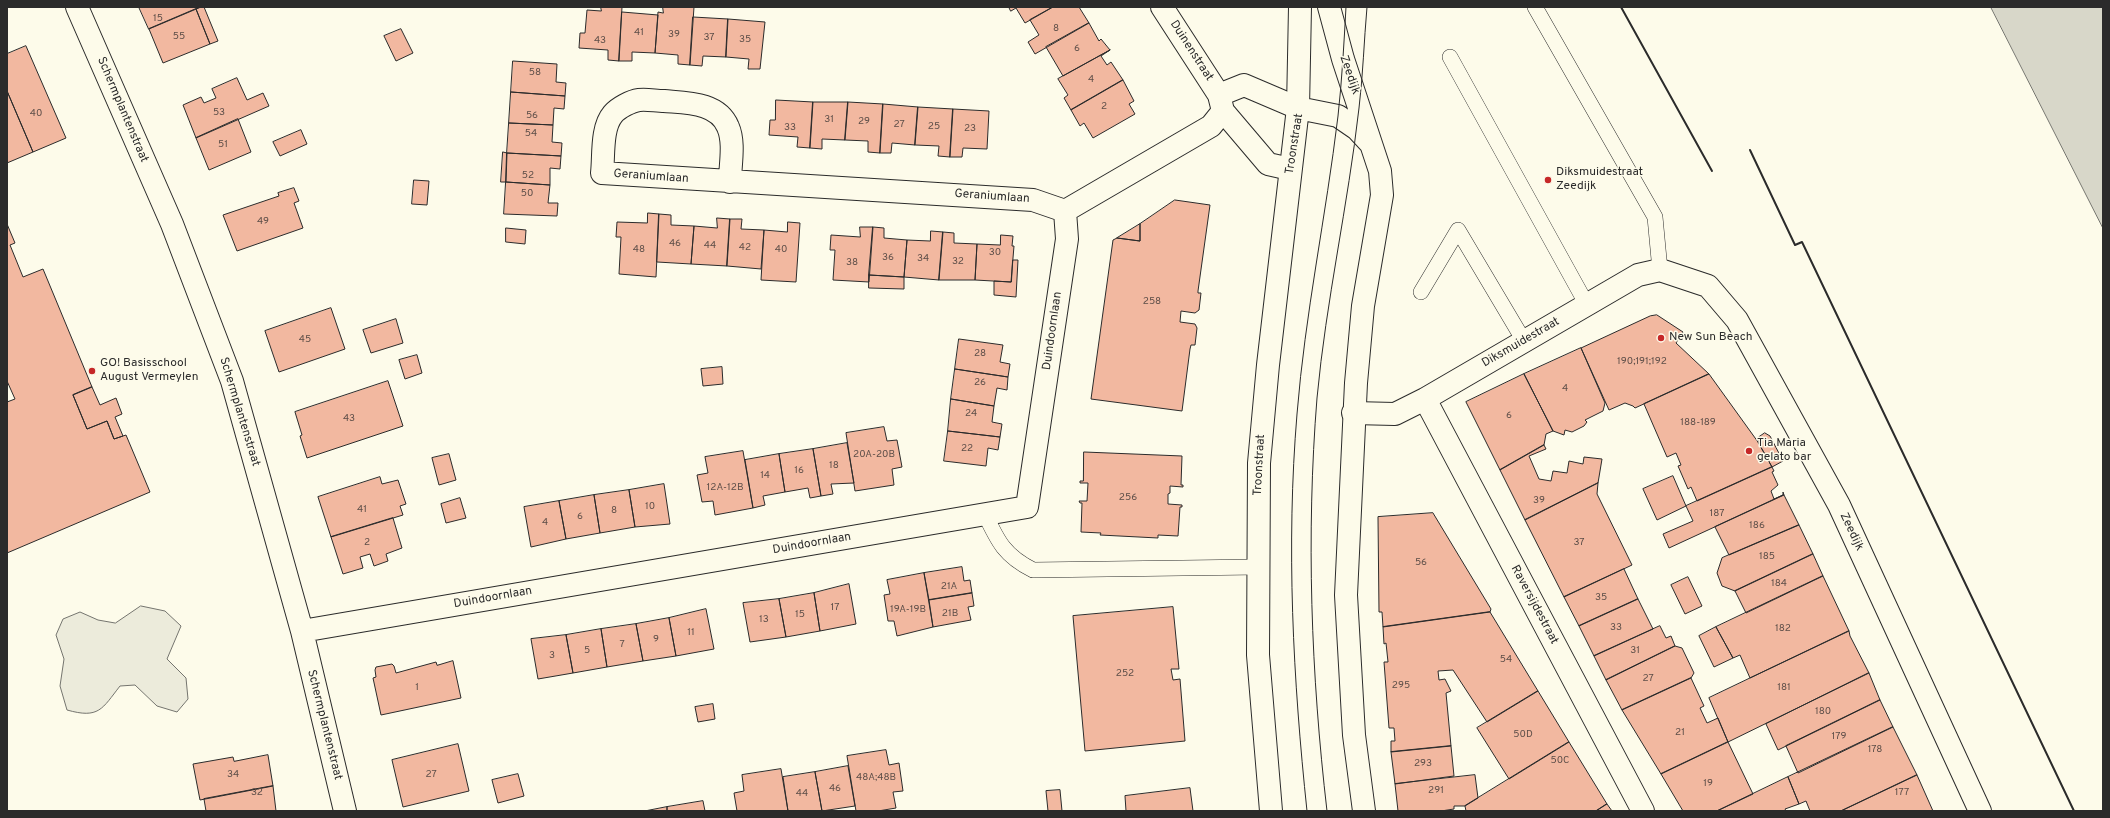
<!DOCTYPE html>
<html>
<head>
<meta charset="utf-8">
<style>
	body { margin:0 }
	#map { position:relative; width:2110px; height:818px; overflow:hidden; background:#fdfbea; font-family:Overpass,sans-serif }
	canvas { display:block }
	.frame { position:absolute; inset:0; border:8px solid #2b2b2b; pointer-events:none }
</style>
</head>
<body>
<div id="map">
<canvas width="2110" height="818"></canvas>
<div class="frame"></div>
</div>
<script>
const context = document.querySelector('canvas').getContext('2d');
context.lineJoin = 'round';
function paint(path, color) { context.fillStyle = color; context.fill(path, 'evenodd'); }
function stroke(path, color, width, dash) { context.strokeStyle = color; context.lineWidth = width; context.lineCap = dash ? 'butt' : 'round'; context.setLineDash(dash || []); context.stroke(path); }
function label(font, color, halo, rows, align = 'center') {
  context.font = font + ' Overpass,sans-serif'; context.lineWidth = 3; context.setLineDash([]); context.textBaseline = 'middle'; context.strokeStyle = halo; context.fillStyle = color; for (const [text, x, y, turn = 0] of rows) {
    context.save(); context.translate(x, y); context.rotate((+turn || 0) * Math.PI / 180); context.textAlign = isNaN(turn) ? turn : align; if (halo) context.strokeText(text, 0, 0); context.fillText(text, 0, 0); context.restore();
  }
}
const green = new Path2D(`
	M141,606l24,5 16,15 -14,33 19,19 2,21 -11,13 -20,-6 -22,-21 -15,1c-18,23 -21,33 -53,24l-7,-24 4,-27 -8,-24 7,-16 17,-7 18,8 17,3z`);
paint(green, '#ecebdb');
stroke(green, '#74746e', 1);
const water = new Path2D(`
	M1991,7h112v221z`);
paint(water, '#d8d7c9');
stroke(water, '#74746e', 1);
const building = new Path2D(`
	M139,7h62l-52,22z
	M201,7h3l14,34 -8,3 -14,-35z
	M601,7h21l-3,54 -11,-1v-10l-29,-2 1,-15h5l2,-23 14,1z
	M663,7h31l-4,58 -12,-1v-9l-23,-2 3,-41 5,1z
	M1009,7h44l-28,16 -9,-15 -5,3z
	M1053,7h26l10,16 -54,31 -7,-12 11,-7 -9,-15z
	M196,9l14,35 -47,19 -14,-34z
	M622,12l36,3 -3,38 -23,-1v9h-13z
	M693,17l35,2 -2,38 -23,-1 -1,10 -12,-1z
	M728,19l37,3 -5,47h-12l1,-10 -23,-2z
	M1089,23l10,18 2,-2 9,11 -47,26 -17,-29z
	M401,29l12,24 -17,8 -12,-25z
	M26,46l40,92 -33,14 -26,-61v-37z
	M1110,50l-9,6 6,9 4,-3 12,18 -52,30 -7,-12 4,-3 -10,-16z
	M513,61l44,3 -1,18 10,1 -1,13 -54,-4z
	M237,78l10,22 16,-7 6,13 -73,32 -13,-33 18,-8 3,6 12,-5 -4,-9z
	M1123,80l11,21 -5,3 6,10 -42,24 -9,-15 -4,3 -9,-16z
	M7,91l26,61 -26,11z
	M511,92l54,4 -1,13 -10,-1 -1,17 -44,-2z
	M776,100l37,2 -3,46 -13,-1 1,-10 -29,-2 1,-15h5z
	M813,102h35l-3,38 -23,-1v10l-12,-1z
	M848,102l35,2 -3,49 -12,-1v-11l-23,-1z
	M883,104l35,3 -3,38 -23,-2 -1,10h-11z
	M918,107l35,2 -3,48 -12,-1 1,-10 -24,-1z
	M953,109l36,2 -2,38 -24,-1 -1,9h-12z
	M238,119l13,33 -42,18 -13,-32z
	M509,123l44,2 -1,17 10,1 -1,13 -54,-3z
	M301,130l6,14 -27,12 -7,-14z
	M503,152l4,1 -1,29h-5z
	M507,153l54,3 -1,13 -10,-1v17l-44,-3z
	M414,180l15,1 -2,24 -15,-1z
	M506,182l44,3 -2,18h10l-1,13 -53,-2z
	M294,188l5,13 -5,2 9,25 -66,23 -14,-36 56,-19 -1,-3z
	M1175,200l35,5 -12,86v2h3l-2,17 -4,3 -14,-2 -1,11 15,2 2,4 -2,17h-4l-1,4 -8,62 -91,-12 22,-159 4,-2 23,3v-17z
	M648,213l11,1 -3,63 -37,-3 2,-37h-5l1,-15 30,1z
	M659,214l12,1v10l23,1 -3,38 -34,-2z
	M717,218l13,1 -3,47 -36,-2 3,-38 23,2z
	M730,219h12l-1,10 23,1 -3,39 -34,-3z
	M788,222l12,1 -4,59 -35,-2 3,-50 23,2z
	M7,224l8,19 -5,2 13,32 20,-8 49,118 -19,8 14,34 20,-8 7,18 12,-4 24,57 -143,61v-151l8,-3 -8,-18z
	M1140,224v17l-23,-3z
	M860,227h13l-4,55 -36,-2 2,-30h-5l1,-15 29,2z
	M873,227l11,1v10l23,2 -3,37 -35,-2z
	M506,228l20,2 -1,14 -19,-2z
	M931,231l12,1 -4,48 -35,-3 3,-37 23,1z
	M943,232l11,1v10l23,1 -2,36h-36z
	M1001,235l12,1 -1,10h2l-3,36 -36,-2 2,-36 23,1z
	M1013,260h5l-2,37 -22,-2v-14l17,1z
	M869,275l35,2v12l-35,-1z
	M331,308l14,41 -66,23 -14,-41z
	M1657,315l26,17 -7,11 33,31 -74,34 -2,-2 -8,-3 -16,7 -28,-62 69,-32z
	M396,319l7,24 -32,10 -8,-23z
	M959,339l44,6 -3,17 10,2 -2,13 -53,-8z
	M1581,348l24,55 -2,8 -18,9 2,2 -3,4 -12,6 -7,-2 -1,5 -11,-4 -29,-57z
	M417,355l5,18 -17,6 -6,-19z
	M722,367l1,17 -20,2 -2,-17z
	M955,369l53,8 -1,13 -10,-2 -3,18 -43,-7z
	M1524,374l29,57 -7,3 -2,11 -44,25 -34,-68z
	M1709,374l49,68 14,25 -75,34 -6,-14 -3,2 -10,-23 3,-1 -5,-12 -9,4 -23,-53z
	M388,381l15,45 -96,32 -7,-22 2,-1 -7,-23z
	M92,387l8,18 16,-7 6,16 -7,3 8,19 -9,3 -7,-18 -20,8 -14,-34z
	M951,399l43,7 -2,16 10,2 -2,13 -52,-6z
	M884,427l3,14 10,-1 5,27 -10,2 2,16 -39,6 -9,-58z
	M948,431l52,6 -2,13 -10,-2 -2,18 -42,-5z
	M1765,433l5,3 13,25 -11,6 -14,-25 1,-5z
	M847,443l7,40 -23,1 2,10 -12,2 -8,-47z
	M1544,445l2,4 -17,7 10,23 12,2 2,-10 14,2 2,-12 14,3 1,-7 18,2 -4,24 -73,37 -25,-50z
	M813,449l8,47 -11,2 -2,-10 -23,4 -6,-38z
	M743,451l10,57 -38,7 -2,-14 -11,1 -5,-27 11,-2 -3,-16z
	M1084,452l98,4 -1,29h2v2l-13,-1v7l-2,1v10l14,1v2h-2l-2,29 -20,-1v3l-58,-3 1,-2 -20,-1 1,-29h-2l-1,-2h8l1,-18h-8v-2h3z
	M449,454l7,26 -17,5 -7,-27z
	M779,454l6,38 -22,4 2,9 -12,3 -8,-48z
	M1772,467l2,4 -2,1 6,13 -7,6 3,8 9,-4v-3l1,3 -115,53 -6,-14 30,-13 -7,-15z
	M1673,476l13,30 -29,14 -14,-31z
	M380,477l2,7 16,-4 8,24 -6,2 3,9 -72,22 -13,-40z
	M1598,483l-1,11 35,71 -68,32 -39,-77z
	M664,484l6,40 -35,3 -6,-37z
	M629,490l6,37 -35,6 -6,-38z
	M594,495l6,38 -34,6 -7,-38z
	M1784,495l15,30 -70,30 -14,-28z
	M460,498l6,20 -20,5 -5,-19z
	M559,501l7,38 -35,8 -7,-40z
	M1433,513l58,96 -1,3 -107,15 -1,-15h-3l-1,-95z
	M393,518l9,30 -16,6 2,7 -14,5 -4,-12 -10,3 3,11 -20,6 -12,-37z
	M1799,525l14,29 -78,37 -13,-5 -5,-13 5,-15z
	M1813,554l10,22 -77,37 -11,-22z
	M962,567l2,14 6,-1 2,13 -43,7 -5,-27z
	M1624,569l14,30 -59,27 -15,-29z
	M924,573l9,54 -36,9 -3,-15h-6l-4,-26 6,-1 -3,-14z
	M1823,576l26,55 -99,47 -10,-23 -7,3 -17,-31z
	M1688,577l14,29 -17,8 -14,-29z
	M849,584l7,40 -36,7 -6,-38z
	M814,593l6,38 -34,6 -7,-38z
	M972,593l2,13 -6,1 3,13 -38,7 -4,-27z
	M779,599l7,38 -36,5 -7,-39z
	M1638,599l15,30 -59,27 -15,-30z
	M1173,607l6,62h-8l2,11 7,-1 5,62 -100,10 -12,-135z
	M706,609l8,40 -38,7 -7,-38z
	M1490,612l48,79 -51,31 -34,-52 -15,1 1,9 6,-1 6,12 -5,2 5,53 -60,6v-11h4l-1,-13h-5l-5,-66h4l-2,-19 -2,1 -1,-17z
	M669,618l7,38 -33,5 -7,-37z
	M636,624l7,37 -36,6 -6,-38z
	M1660,626l6,12 5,-2 4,10 -69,34 -12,-24z
	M1716,627l17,31 -19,9 -15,-31z
	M601,629l6,38 -34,6 -7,-38z
	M1849,631l1,5 19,37 -141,69 -19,-44z
	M566,635l7,38 -35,6 -7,-40z
	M1675,646l7,2 12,25 -3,5 -69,32 -16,-30z
	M453,661l8,37 -80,17 -8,-37 3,-1 -1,-7 1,-3 16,-3 2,2 2,7 40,-11 1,3z
	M1869,673l11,27 -102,50 -12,-26z
	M1691,678l13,28 -4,2 7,15 11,-5 10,24 -67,32 -39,-64z
	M1538,691l31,51 -60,37 -32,-51z
	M1880,700l13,27 -95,46 -12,-27z
	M713,704l2,15 -17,3 -3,-15z
	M1893,727l24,48 -76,36h-31l-4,-10 -7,3 -11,-27z
	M1569,742l38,62 -11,7h-130l-1,-5z
	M1728,742l25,52 -36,17h-34l-22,-37z
	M458,744l11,47 -66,16 -11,-47z
	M1451,746l3,30 -59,8 -4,-32z
	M886,750l3,15 10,-2 4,28 -10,1 3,16 -18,3h-22l-9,-55z
	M268,755l5,31 -73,14 -7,-36 40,-7 1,4z
	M848,766l7,40 -33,5 -7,-39z
	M781,769l7,42h-51l-3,-18 10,-2 -2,-16z
	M815,772l7,39h-34l-5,-34z
	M518,774l6,22 -26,7 -6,-23z
	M1475,775l3,23 -13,8h-11v3l-13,2h-43l-3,-27z
	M1917,775l16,36h-92z
	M1788,777l11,27 -14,5 1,2h-69z
	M273,786l3,25h-70l-2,-12z
	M1190,788l3,23h-67l-1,-15z
	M1060,790l2,21h-14l-2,-20z
	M703,801l2,10h-38v-4z
	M1607,804l5,7h-16z
	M667,807v4h-22z`);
paint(building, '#f2b8a0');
stroke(building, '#2b2b2b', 1);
const lane = new Path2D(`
	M1535,7l120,210 5,53
	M1450,57l137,248
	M1421,292l37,-62 66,111
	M985,514c13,28 20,42 48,56l224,-3`);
const street = new Path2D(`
	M77,7l95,217 60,157 70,250 43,180
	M1162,7l57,88 4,16 45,53 22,5
	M1219,95l25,-10 54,23
	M730,182c0,-17 5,-39 -2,-55 -10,-25 -42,-24 -64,-26 -8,0 -17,-2 -25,-1 -8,1 -21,8 -26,14 -12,14 -9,42 -11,59l431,27 32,11 146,-85 12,-15
	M1425,399l218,412
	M1353,413l42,1 30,-15 213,-124 22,-5 48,16 29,34 102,185 141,306
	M302,631l725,-124 40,-268 -2,-28`);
const primary = new Path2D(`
	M1329,7l14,52 37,112 2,24 -19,111 -7,77 -10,212 8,140 10,76
	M1298,108l40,8 19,13 13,14
	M1271,811l-13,-156 1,-192 9,-98 30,-257 2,-101`);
stroke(lane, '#2b2b2b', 16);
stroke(street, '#2b2b2b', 24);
stroke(primary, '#2b2b2b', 24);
stroke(lane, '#fdfbea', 15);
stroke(street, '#fdfbea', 22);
stroke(primary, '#fdfbea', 22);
stroke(new Path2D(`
	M1307,811c-14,-132 -21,-265 -10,-397 8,-100 29,-198 41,-298 4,-36 6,-73 8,-109
	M1327,811c-16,-137 -21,-276 -10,-413 9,-97 31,-193 42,-290 4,-33 5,-67 8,-101`), '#2b2b2b', 1);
stroke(new Path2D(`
	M1621,7l91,164
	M1750,150l45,95 7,-3 272,569`), '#2b2b2b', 2);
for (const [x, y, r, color] of [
	[1548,180,4,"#c62828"],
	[1661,338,4,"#c62828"],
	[92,371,4,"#c62828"],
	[1749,451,4,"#c62828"]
]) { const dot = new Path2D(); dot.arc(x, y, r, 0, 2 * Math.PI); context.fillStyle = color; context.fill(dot); stroke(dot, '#fdfbea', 1.5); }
label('10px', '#5d4e48', null, [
	["15",158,19],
	["8",1056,29],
	["41",639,33],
	["39",674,35],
	["55",179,37],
	["37",709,38],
	["35",745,40],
	["43",600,41],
	["6",1077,49],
	["58",535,73],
	["4",1091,80],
	["2",1104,107],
	["53",219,113],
	["40",36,114],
	["56",532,116],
	["31",829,120],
	["29",864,122],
	["27",899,125],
	["25",934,127],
	["33",790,128],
	["23",970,129],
	["54",531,134],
	["51",223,145],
	["52",528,176],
	["50",527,194],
	["49",263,222],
	["46",675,244],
	["44",710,246],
	["42",745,248],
	["48",639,250],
	["40",781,250],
	["30",995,253],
	["36",888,258],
	["34",923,259],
	["32",958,262],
	["38",852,263],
	["258",1152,302],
	["45",305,340],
	["28",980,354],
	["190;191;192",1642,362],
	["26",980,383],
	["4",1565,389],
	["24",971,414],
	["6",1509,416],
	["43",349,419],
	["188-189",1698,423],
	["22",967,449],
	["20A-20B",874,455],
	["18",834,466],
	["16",799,471],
	["14",765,476],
	["12A-12B",725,488],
	["256",1128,498],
	["39",1539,501],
	["10",650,507],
	["41",362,510],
	["8",614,511],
	["187",1717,514],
	["6",580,517],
	["4",545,523],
	["186",1757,526],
	["2",367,543],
	["37",1579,543],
	["185",1767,557],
	["56",1421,563],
	["184",1779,584],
	["21A",949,587],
	["35",1601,598],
	["17",835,608],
	["19A-19B",908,610],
	["21B",950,614],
	["15",800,615],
	["13",764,620],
	["33",1616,628],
	["182",1783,629],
	["11",691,633],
	["9",656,640],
	["7",622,645],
	["5",587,651],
	["31",1635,651],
	["3",552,656],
	["54",1506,660],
	["252",1125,674],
	["27",1648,679],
	["295",1401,686],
	["1",417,688],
	["181",1784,688],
	["180",1823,712],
	["21",1680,733],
	["50D",1523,735],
	["179",1839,737],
	["178",1875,750],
	["50C",1560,761],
	["293",1423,764],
	["34",233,775],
	["27",431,775],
	["48A;48B",876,778],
	["19",1708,784],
	["46",835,789],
	["291",1436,791],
	["32",257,793],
	["177",1902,793],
	["44",802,794]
]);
label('12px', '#2b2b2b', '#fdfbea', [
	["Duinenstraat",1191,51,57],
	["Zeedijk",1349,75,71],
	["Schermplantenstraat",122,110,67],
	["Troonstraat",1295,144,-81],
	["Geraniumlaan",651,177,4],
	["Geraniumlaan",992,197,4],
	["Duindoornlaan",1053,331,-82],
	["Diksmuidestraat",1521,343,-30],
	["Schermplantenstraat",239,412,73],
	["Troonstraat",1260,465,-87],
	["Zeedijk",1851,532,65],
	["Duindoornlaan",812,544,-10],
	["Duindoornlaan",493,598,-10],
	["Raversijdestraat",1534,605,62],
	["Schermplantenstraat",324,725,76]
]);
label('12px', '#2b2b2b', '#fdfbea', [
	["Diksmuidestraat",1556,173],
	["Zeedijk",1556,187],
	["New Sun Beach",1669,338],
	["GO! Basisschool",100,364],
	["August Vermeylen",100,378],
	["Tia Maria",1757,444],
	["gelato bar",1757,458]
], 'left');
</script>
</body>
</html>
